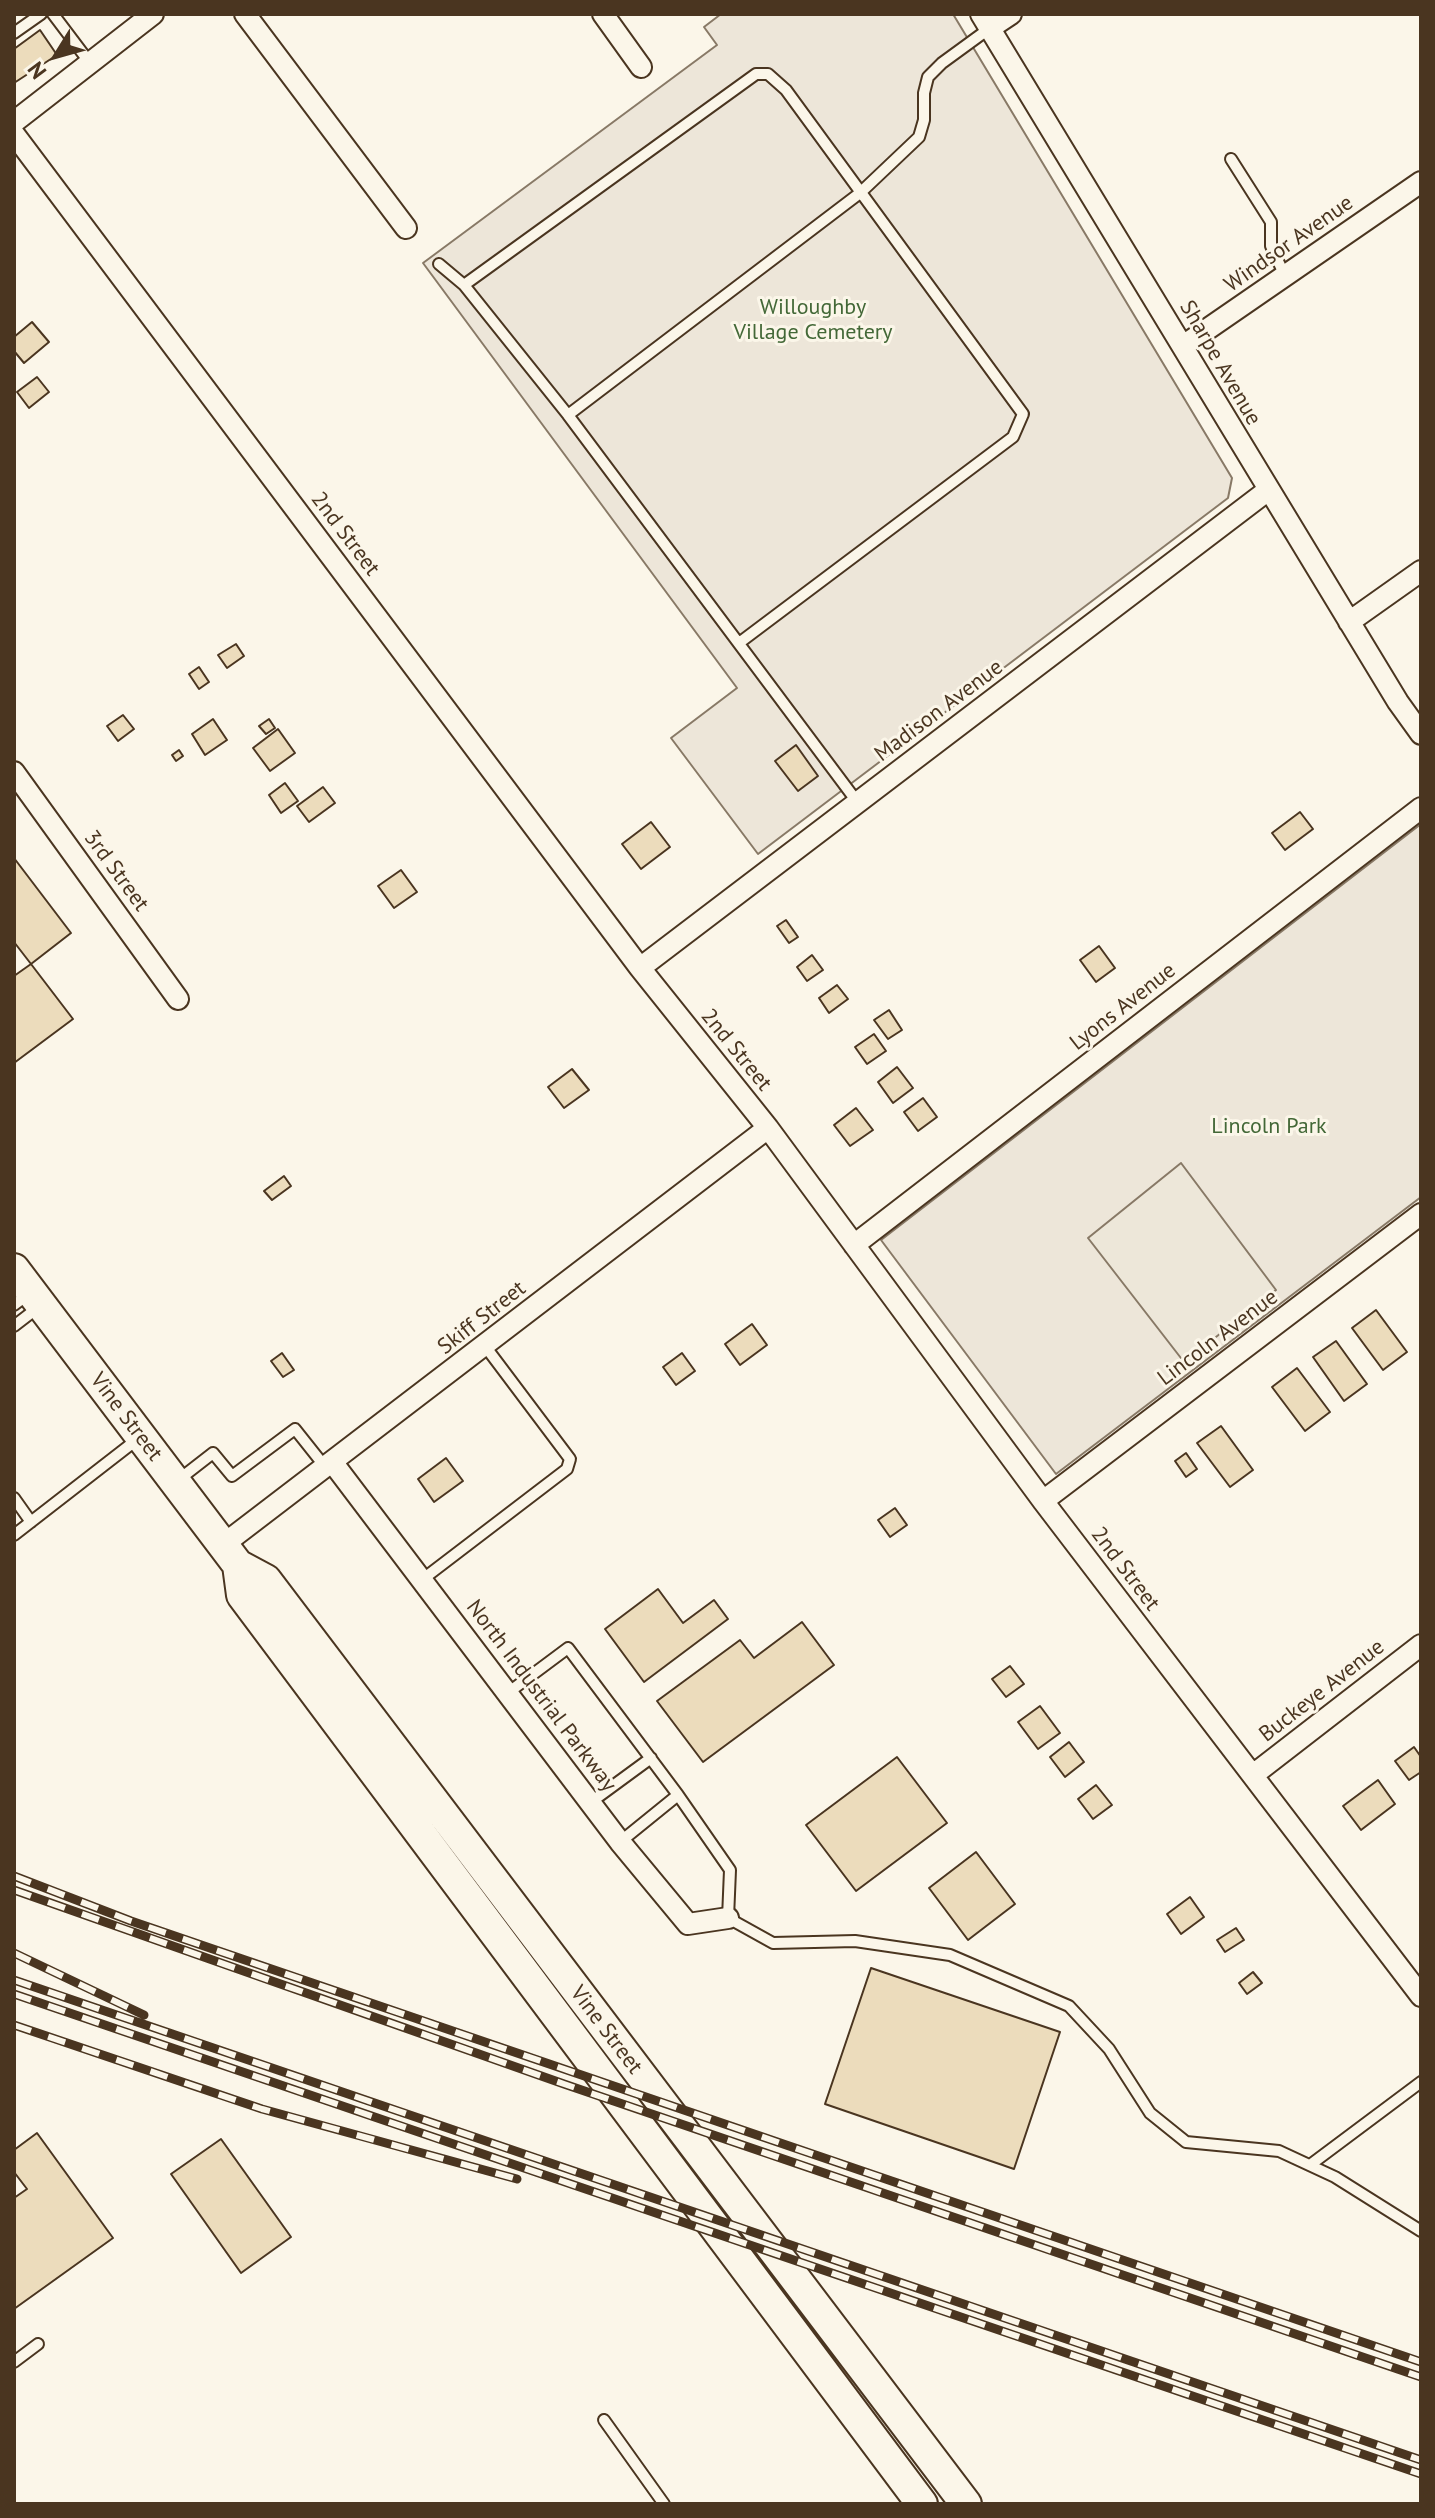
<!DOCTYPE html>
<html>
<head>
<meta charset="utf-8">
<style>
	body { margin:0 }
	#map { position:relative; width:1435px; height:2518px; overflow:hidden; background:#fbf6e9; font-family:"PT Sans",sans-serif }
	canvas { display:block }
	.frame { position:absolute; inset:0; border:16px solid #4a3520; pointer-events:none }
	.north { position:absolute; left:16px; top:16px; width:80px; height:80px; -webkit-text-stroke:6px #fbf6e9; paint-order:stroke; rotate:233deg; font-size:22px; font-weight:700; line-height:32px; text-align:center; color:#4a3520 }
	.north::after { content:''; display:block; margin:auto; width:28px; height:36px; background:#4a3520; clip-path:polygon(50% 0,100% 100%,50% 72%,0 100%) }
</style>
</head>
<body>
<div id="map">
<canvas width="1435" height="2518"></canvas>
<div class="frame"></div>
<div class="north">N</div>
</div>
<script>
const context = document.querySelector('canvas').getContext('2d');
context.lineJoin = 'round';
function paint(path, color) { context.fillStyle = color; context.fill(path, 'evenodd'); }
function stroke(path, color, width, dash) { context.strokeStyle = color; context.lineWidth = width; context.lineCap = dash ? 'butt' : 'round'; context.setLineDash(dash || []); context.stroke(path); }
function label(font, color, halo, rows, align = 'center') {
  context.font = font + ' "PT Sans",sans-serif'; context.lineWidth = 6; context.setLineDash([]); context.textBaseline = 'middle'; context.strokeStyle = halo; context.fillStyle = color; for (const [text, x, y, turn = 0] of rows) {
    context.save(); context.translate(x, y); context.rotate((+turn || 0) * Math.PI / 180); context.textAlign = isNaN(turn) ? turn : align; if (halo) context.strokeText(text, 0, 0); context.fillText(text, 0, 0); context.restore();
  }
}
const green = new Path2D(`
	M721,14h232l279,464 -4,20 -470,356 -87,-116 66,-50 -314,-425 294,-218 -13,-18z
	M1421,824v373l-365,277 -175,-234z`);
paint(green, '#ede6d9');
stroke(green, '#887966', 2);
const parking = new Path2D(`
	M1181,1163l95,127 -92,72 -96,-124z`);
paint(parking, '#ede7d9');
stroke(parking, '#887966', 2);
const building = new Path2D(`
	M40,30l17,25 -43,28v-34z
	M32,322l17,20 -25,21 -10,-12v-14z
	M37,377l12,15 -20,16 -12,-16z
	M236,644l8,12 -17,12 -9,-13z
	M199,667l10,15 -10,7 -10,-15z
	M123,715l11,14 -16,12 -11,-15z
	M213,719l14,21 -22,15 -13,-21z
	M269,719l6,9 -9,6 -7,-8z
	M278,729l17,24 -25,18 -17,-23z
	M796,745l22,31 -20,15 -23,-30z
	M179,750l4,6 -7,5 -4,-6z
	M285,783l13,18 -17,12 -12,-18z
	M323,787l12,16 -26,19 -12,-16z
	M1300,812l13,17 -28,21 -13,-17z
	M651,822l19,25 -29,22 -19,-25z
	M14,858l57,75 -40,31 -17,-22z
	M401,870l16,22 -23,16 -16,-22z
	M786,920l12,17 -9,6 -12,-17z
	M1099,946l16,22 -19,14 -16,-22z
	M812,955l11,15 -16,11 -10,-14z
	M31,964l42,55 -59,44v-87z
	M837,985l11,14 -19,14 -10,-15z
	M889,1010l13,20 -14,9 -14,-19z
	M874,1034l12,17 -19,13 -12,-17z
	M897,1067l16,21 -20,15 -15,-21z
	M572,1069l17,21 -25,18 -16,-21z
	M923,1098l14,19 -19,14 -14,-19z
	M856,1108l17,22 -23,16 -16,-21z
	M284,1176l7,10 -19,14 -8,-9z
	M1376,1310l31,42 -24,18 -31,-42z
	M752,1324l15,21 -27,20 -15,-21z
	M1336,1341l31,43 -23,17 -31,-44z
	M282,1353l12,17 -11,7 -12,-16z
	M682,1353l13,18 -19,14 -13,-18z
	M1297,1368l33,44 -25,19 -33,-44z
	M1221,1426l32,44 -23,17 -33,-44z
	M1186,1453l11,16 -11,8 -11,-16z
	M446,1458l17,23 -29,21 -16,-23z
	M895,1508l12,17 -17,12 -12,-17z
	M658,1589l25,34 31,-23 14,19 -84,63 -39,-53z
	M802,1622l32,43 -131,97 -46,-61 83,-61 14,18z
	M1010,1666l14,18 -18,13 -14,-18z
	M1040,1706l20,27 -22,16 -20,-27z
	M1069,1742l15,20 -19,15 -15,-20z
	M1414,1747l7,10v15l-12,8 -14,-19z
	M897,1757l50,66 -91,68 -50,-66z
	M1378,1780l17,24 -34,26 -18,-24z
	M1096,1785l16,20 -19,14 -15,-20z
	M976,1852l39,52 -47,36 -39,-52z
	M1190,1897l14,20 -23,17 -14,-20z
	M1236,1928l8,12 -19,12 -8,-12z
	M871,1968l189,64 -46,137 -189,-65z
	M1253,1972l9,11 -15,11 -8,-11z
	M37,2133l76,105 -99,71v-111l13,-9 -13,-17v-22z
	M221,2139l70,98 -50,36 -70,-99z`);
paint(building, '#ecdcbc');
stroke(building, '#4a3520', 2);
const service = new Path2D(`
	M53,14l37,49
	M14,33l27,-19
	M1231,159l40,63v24l14,30
	M439,264l25,21 104,130 290,388
	M464,285l292,-211h12l18,16 237,324 -10,23 -274,206
	M568,415l292,-222 59,-56 5,-17v-27l4,-16 14,-14 48,-35
	M14,1305l16,-12
	M14,1326l26,-20
	M177,1481l36,-28 19,23 63,-47 31,39
	M14,1498l17,24
	M14,1535l125,-97
	M423,1579l144,-110 3,-10 -85,-113
	M509,1692l59,-44 110,147 52,75 -2,48 45,25 82,-2 95,14 119,51 40,43 41,64 36,29 93,9 56,26 86,54
	M591,1802l60,-44
	M620,1842l58,-47
	M1310,2165l111,-83
	M14,2362l24,-18
	M604,2420l60,84`);
const minor = new Path2D(`
	M245,14l161,214
	M603,14l38,53
	M981,14l417,688 23,32
	M990,28l21,-14
	M14,122l139,-108
	M14,134l626,834 128,160 275,373 378,495
	M1183,346l238,-164
	M1349,622l72,-51
	M14,772l164,227
	M640,968l627,-477
	M854,1245l567,-437
	M333,1463l287,379 68,82 40,-6
	M1043,1501l378,-287
	M224,1544l544,-416
	M1253,1775l168,-130`);
const primary = new Path2D(`
	M14,1269l224,296 28,15 700,924
	M238,1565l4,30 680,909`);
stroke(service, '#4a3520', 14);
stroke(minor, '#4a3520', 24);
stroke(primary, '#4a3520', 34);
stroke(service, '#fbf6e9', 10);
stroke(minor, '#fbf6e9', 20);
stroke(primary, '#fbf6e9', 30);
const rail = new Path2D(`
	M14,1876l117,45 1290,441
	M14,1890l550,194 857,293
	M14,1953l130,62
	M14,1980l1407,480
	M14,1994l1407,480
	M14,2025l248,84 255,70`);
stroke(rail, '#4a3520', 9);
stroke(rail, '#fbf6e9', 6, [18]);
label('22px', '#4a3520', '#fbf6e9', [
	["Windsor Avenue",1289,244,-35],
	["Sharpe Avenue",1220,363,60],
	["2nd Street",345,534,53],
	["Madison Avenue",939,711,-37],
	["3rd Street",116,871,54],
	["Lyons Avenue",1123,1007,-38],
	["2nd Street",736,1050,51],
	["Skiff Street",482,1318,-38],
	["Lincoln Avenue",1218,1338,-37],
	["Vine Street",126,1417,53],
	["2nd Street",1125,1569,53],
	["Buckeye Avenue",1322,1691,-38],
	["North Industrial Parkway",541,1696,53],
	["Vine Street",606,2030,53]
]);
label('22px', '#436837', '#fbf6e9', [
	["Willoughby",813,308],
	["Village Cemetery",813,333],
	["Lincoln Park",1269,1127]
]);
</script>
</body>
</html>
